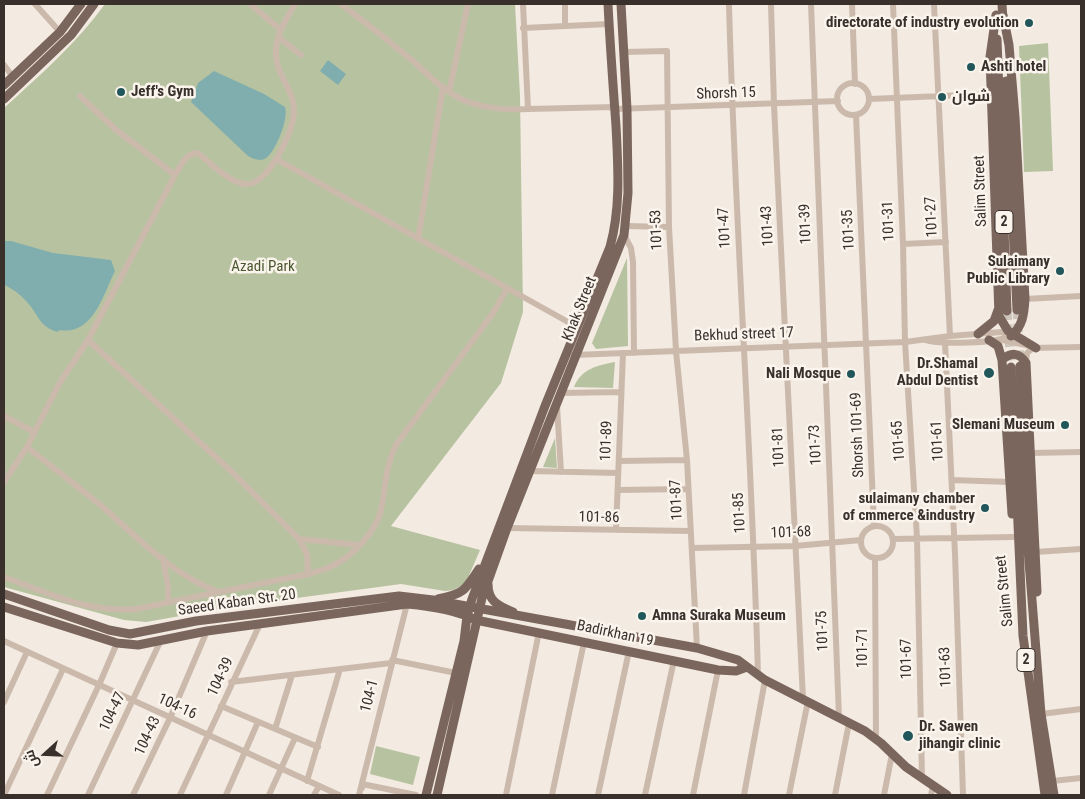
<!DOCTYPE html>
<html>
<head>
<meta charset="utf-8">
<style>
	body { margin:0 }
	#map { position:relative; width:1085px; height:799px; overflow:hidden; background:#f3eae1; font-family:"Roboto Condensed",Cairo,sans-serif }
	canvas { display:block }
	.frame { position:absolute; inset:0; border:5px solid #392f2b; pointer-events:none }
	.north { position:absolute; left:20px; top:729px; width:50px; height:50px; -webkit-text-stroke:4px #faf4ed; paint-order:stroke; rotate:250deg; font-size:14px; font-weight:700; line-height:20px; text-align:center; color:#392f2b }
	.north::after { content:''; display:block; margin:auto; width:18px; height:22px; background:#392f2b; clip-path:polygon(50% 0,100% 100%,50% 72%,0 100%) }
</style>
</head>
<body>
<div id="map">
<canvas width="1085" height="799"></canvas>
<div class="frame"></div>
<div class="north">ش</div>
</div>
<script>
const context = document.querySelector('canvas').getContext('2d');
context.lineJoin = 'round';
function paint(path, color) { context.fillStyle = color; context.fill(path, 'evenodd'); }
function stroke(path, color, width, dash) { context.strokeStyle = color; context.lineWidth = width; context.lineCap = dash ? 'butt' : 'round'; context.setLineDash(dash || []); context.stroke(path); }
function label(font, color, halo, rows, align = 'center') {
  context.font = font + ' "Roboto Condensed",Cairo,sans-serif'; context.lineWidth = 5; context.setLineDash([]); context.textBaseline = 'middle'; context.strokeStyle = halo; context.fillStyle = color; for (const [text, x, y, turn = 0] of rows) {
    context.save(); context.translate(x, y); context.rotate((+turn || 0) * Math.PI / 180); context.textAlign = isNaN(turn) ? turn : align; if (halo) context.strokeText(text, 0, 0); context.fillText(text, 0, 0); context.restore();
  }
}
paint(new Path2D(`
	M105,4h410l5,92 3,216 -22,71 -110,143 89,24 -13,30 -6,6 -8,4 -8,1 -44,-7 -164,22 -91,16 -22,-2 -120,-33v-479c36,-33 73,-65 101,-104z
	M1048,43l5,128 -29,1 -5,-126z
	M627,258l1,88 -32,3 -4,-6z
	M615,362l-2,26 -39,-1c7,-18 24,-22 41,-25z
	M555,438l2,30 -14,-1z
	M376,746l44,11 -7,28 -43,-11z`), '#b7c2a0');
paint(new Path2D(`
	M328,60l18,14 -8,11 -18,-14z
	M214,71l50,23 21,13c4,11 -9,44 -19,51 -6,4 -12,1 -18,-2l-57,-54 7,-19z
	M4,241h7l42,12 58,7 4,11c-12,24 -22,65 -56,59l-1,2c-19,-5 -19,-17 -31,-30 -7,-8 -14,-13 -23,-17z`), '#80aeaf');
stroke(new Path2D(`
	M1017,310l3,51
	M1007,311l4,56`), '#cec5bd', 9, [9, 4.5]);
stroke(new Path2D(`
	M35,4l25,28
	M250,4l31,26
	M341,4c24,18 48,37 72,57 17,15 33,33 55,41 19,7 39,8 60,7
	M523,4l5,105 86,-2
	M729,4c6,224 23,447 29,671
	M771,4l3,101 29,594
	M811,4l28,713
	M852,4l3,80
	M893,4l10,240 2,98 12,196 5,240
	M934,4l16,332
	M565,26v-22
	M523,28l86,-4
	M278,37l23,18
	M624,52l43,-1 2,176 7,124 11,109 10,188
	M4,65l9,12
	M837 99a16 16 0 1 1 32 0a16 16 0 1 1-32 0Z
	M449,92l19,-88
	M80,96l35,33 60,46
	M869,99l122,-5
	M615,109l223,-8
	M856,115l18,411
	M276,159l301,168
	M626,226l43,1
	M624,235l7,13 2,14 1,91
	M418,239l25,-152
	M903,244l43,-2
	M1025,299l56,-3
	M88,340l143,131 68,68 8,15 1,20
	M925,340c14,5 73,3 86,-4
	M1003,340l27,6
	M945,343l10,211 8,241
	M574,355l331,-13 45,-6 52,-4 8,4
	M1026,363l1,-10 6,-5 48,-1
	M562,393l59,-1
	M557,406l4,66
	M4,416l30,16
	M27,447c26,21 53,41 78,62 34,30 70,68 114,83
	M1030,453l51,-1
	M619,461l68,-1
	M530,471l88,2
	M952,480l58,2
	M4,482l23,-35 32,-63 29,-44 87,-165c6,-9 10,-22 23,-22 11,9 32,30 47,31 23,3 50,-55 49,-74 0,-21 -19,-36 -18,-58 0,-18 10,-32 19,-48
	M618,490l70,-1
	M861 542a16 16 0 1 1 32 0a16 16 0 1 1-32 0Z
	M507,528l183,3
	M616,530l7,-177
	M299,539l60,6
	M893,539l120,-2
	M692,548l103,-2 66,-6
	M1035,552l46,-3
	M163,558l5,29v15
	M875,558l1,181
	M4,577c45,16 83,36 132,32l172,-35c7,-2 15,-4 22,-7 21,-9 46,-35 51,-57 5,-23 4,-44 15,-65l97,-132 14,-24
	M4,641l335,154
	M392,660l64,13
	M231,682l160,-19
	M4,702l23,-50
	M221,706l97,41
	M1041,714l40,-5
	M275,729l17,-54
	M307,781l33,-112
	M1052,781l29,-3
	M362,788v-4l54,11
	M4,795l59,-126
	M47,795l52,-110 18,-42
	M88,795l73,-155
	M133,795l37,-77 37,-87
	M180,795l80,-171
	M226,795l32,-73
	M269,795l26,-57
	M314,795l5,-9
	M359,795l48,-191
	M506,795l33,-163
	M552,795l32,-153
	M598,795l31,-144
	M645,795l29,-135
	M693,795l25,-125
	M744,795l21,-115
	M789,795l19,-94
	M835,795l14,-72
	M884,795l8,-41
	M931,795l2,-9`), '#cbbaac', 6);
stroke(new Path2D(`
	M1002,4l1,17
	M996,15l-6,42 9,259 9,15 28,17
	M1003,15l6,30 6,72 10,182c-1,15 -2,27 -14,37
	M997,39l10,272
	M1006,81l11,229
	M4,85l56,-53 21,-28
	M4,99l67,-64 23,-31
	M978,334l16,-13 4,-11
	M989,340l9,6 4,14 10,154
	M1002,360c9,-8 17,-8 24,3l11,229
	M1020,366l8,183 13,165 13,81
	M1011,367l12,269 22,159
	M488,584c0,18 11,22 25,28
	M4,594l105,36 21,4 66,-13 203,-25 34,4 264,48 41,12 27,20 100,51 16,12 25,24 41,28
	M438,599c25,-5 27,-8 41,-30
	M4,607l113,36 21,2 69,-14 200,-27c23,2 49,6 69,16l242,50 18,1 11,-4
	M426,795l38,-154 3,-25 5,-17 73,-193 65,-159c11,-40 8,-80 6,-121 -3,-41 -6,-82 -8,-122
	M437,795l45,-197 25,-70 117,-293 4,-42 -1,-84 -6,-105`), '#7b665d', 9);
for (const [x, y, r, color] of [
	[1029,23,5,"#21575a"],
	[971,67,5,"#21575a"],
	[121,92,5,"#21575a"],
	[942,97,5,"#21575a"],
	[1060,271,5,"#21575a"],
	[989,373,6,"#21575a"],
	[851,374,5,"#21575a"],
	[1065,425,5,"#21575a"],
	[985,508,5,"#21575a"],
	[642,616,5,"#21575a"],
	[908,736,6,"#21575a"]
]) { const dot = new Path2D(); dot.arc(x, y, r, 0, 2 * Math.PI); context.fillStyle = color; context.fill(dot); stroke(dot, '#faf4ed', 2); }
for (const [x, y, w] of [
	[1004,222,18],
	[1026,660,18]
]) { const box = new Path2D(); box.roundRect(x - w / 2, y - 11.5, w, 23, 4); context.fillStyle = '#faf4ed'; context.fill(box); stroke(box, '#392f2b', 1); }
label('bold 14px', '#392f2b', null, [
	["2",1004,222],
	["2",1026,660]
]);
label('bold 15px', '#392f2b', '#faf4ed', [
	["directorate of industry evolution",1019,23],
	["Ashti hotel",981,67,"left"],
	["Jeff's Gym",131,92,"left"],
	["شوان",952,97,"left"],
	["Sulaimany",1050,262],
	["Public Library",1050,279],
	["Dr.Shamal",978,364],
	["Abdul Dentist",978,381],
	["Nali Mosque",841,374],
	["Slemani Museum",1055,425],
	["sulaimany chamber",975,499],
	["of cmmerce &industry",975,516],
	["Amna Suraka Museum",652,616,"left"],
	["Dr. Sawen",919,727,"left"],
	["jihangir clinic",919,744,"left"]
], 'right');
label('15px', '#392f2b', '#faf4ed', [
	["Shorsh 15",726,94,-2],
	["Salim Street",981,191,-92],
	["101-27",932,217,-93],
	["101-31",889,221,-92],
	["101-39",806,224,-92],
	["101-43",768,226,-93],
	["101-47",725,228,-93],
	["101-53",657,230,-92],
	["101-35",849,230,-93],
	["Khak Street",580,309,-68],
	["Bekhud street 17",744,335,-2],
	["Shorsh 101-69",858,435,-92],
	["101-89",607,441,-88],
	["101-65",899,441,-94],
	["101-61",938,441,-93],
	["101-73",816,445,-93],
	["101-81",779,447,-92],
	["101-87",677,500,-93],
	["101-85",740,513,-93],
	["101-86",599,518,1],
	["101-68",791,533,-2],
	["Salim Street",1005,591,-96],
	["Saeed Kaban Str. 20",237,603,-8],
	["101-75",823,631,-92],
	["Badirkhan 19",615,634,12],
	["101-71",863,648,-90],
	["101-67",907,659,-91],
	["101-63",946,667,-92],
	["104-39",221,677,-65],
	["104-1",370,696,-76],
	["104-16",177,707,25],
	["104-47",113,712,-65],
	["104-43",148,736,-65]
]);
label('15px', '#49572f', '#faf4ed', [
	["Azadi Park",263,267]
]);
</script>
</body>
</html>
